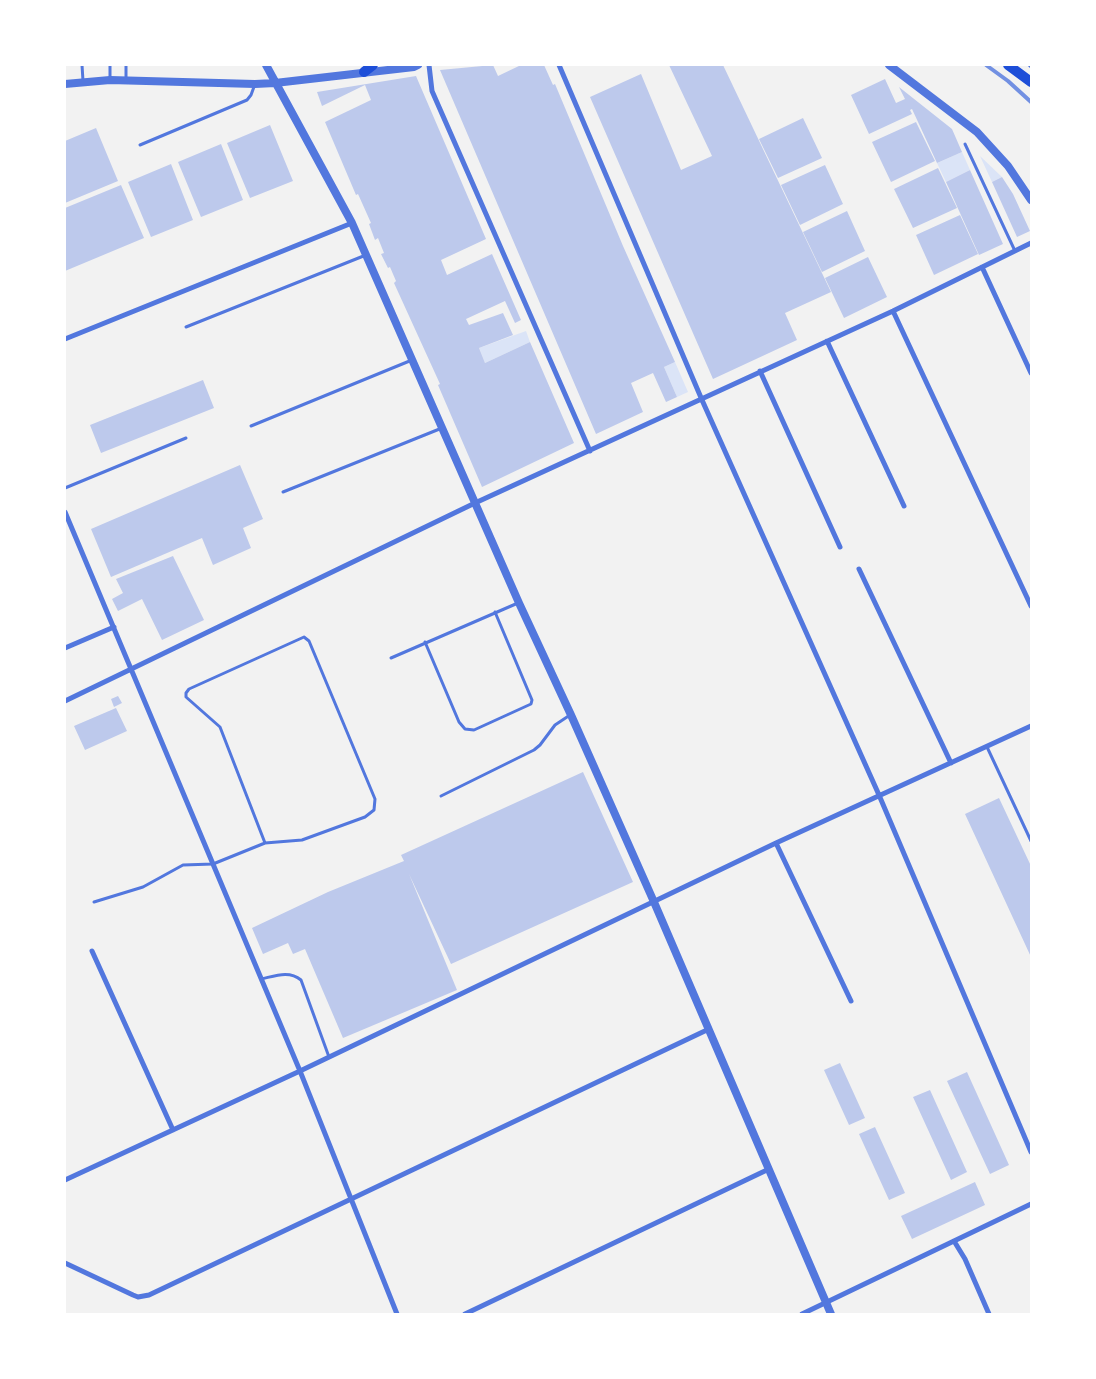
<!DOCTYPE html>
<html>
<head>
<meta charset="utf-8">
<style>
	body { margin:0 }
	#map { position:relative; width:1096px; height:1379px; overflow:hidden; background:#f2f2f2; font-family:Lora,serif }
	canvas { display:block }
	.frame { position:absolute; inset:0; border:66px solid #fff; pointer-events:none }
</style>
</head>
<body>
<div id="map">
<canvas width="1096" height="1379"></canvas>
<div class="frame"></div>
</div>
<script>
const context = document.querySelector('canvas').getContext('2d');
context.lineJoin = 'round';
function paint(path, color) { context.fillStyle = color; context.fill(path, 'evenodd'); }
function stroke(path, color, width, dash) { context.strokeStyle = color; context.lineWidth = width; context.lineCap = dash ? 'butt' : 'round'; context.setLineDash(dash || []); context.stroke(path); }
paint(new Path2D(`
	M962,152l8,18 -24,12 -9,-19z
	M980,156l22,21 -10,5z
	M526,331l4,11 -45,21 -6,-15z
	M675,362l13,30 -11,5 -13,-30z`), '#dbe4f7');
paint(new Path2D(`
	M493,65l5,11 23,-11h23l9,20 2,-1 68,162 52,116 -11,5 13,30 -11,5 -13,-29 -22,10 12,29 -47,22 -156,-364z
	M669,65h54l108,227 -46,21 12,27 -84,39 -123,-282 51,-23 40,96 31,-14z
	M416,76l70,163 -45,21 6,15 45,-21 29,66 -6,3 -10,-22 -39,18 3,6 34,-12 10,22 -34,13 6,15 45,-21 44,101 -92,44 -44,-102 2,-1 -46,-101 2,-2 -6,-14 -2,1 -7,-14 3,-1 -6,-15 -3,2 -6,-16 2,-1 -13,-29 -2,1 -31,-73 46,-22 -6,-15 -43,21 -5,-14z
	M885,79l11,24 9,-4 -6,-12 53,42 10,23 -25,11 -25,-54 -2,1 2,4 -43,20 -18,-39z
	M803,118l19,40 -44,20 -19,-39z
	M916,122l19,39 -44,21 -19,-40z
	M270,125l23,56 -43,17 -23,-55z
	M96,128l22,53 -53,22v-62z
	M221,144l22,56 -42,17 -23,-55z
	M171,164l22,56 -42,17 -23,-55z
	M825,165l18,39 -43,21 -19,-40z
	M938,168l19,40 -44,20 -19,-39z
	M970,170l33,74 -24,11 -33,-73z
	M1002,177l11,17 17,37 -13,6 -25,-55z
	M121,185l23,53 -79,33v-63z
	M847,211l18,40 -43,21 -19,-40z
	M960,215l18,39 -44,21 -18,-40z
	M868,257l19,40 -43,21 -19,-40z
	M203,380l11,28 -113,45 -11,-28z
	M240,465l23,54 -20,9 8,20 -38,17 -11,-27 -91,39 -20,-48z
	M173,556l31,64 -42,20 -20,-41 -24,12 -6,-12 11,-6 -7,-14z
	M118,696l4,7 -8,4 -3,-8z
	M116,708l11,23 -42,19 -11,-24z
	M583,772l50,110 -182,82 -42,-90 48,116 -114,48 -38,-89 -12,5 -5,-11 -25,11 -11,-26 76,-36 76,-31 -3,-6z
	M999,798l32,68v91l-66,-143z
	M840,1063l25,55 -16,7 -25,-55z
	M967,1072l42,93 -19,9 -43,-93z
	M930,1090l37,82 -16,8 -38,-83z
	M875,1127l30,66 -16,7 -30,-66z
	M975,1182l10,23 -73,34 -11,-23z`), '#bdc9ec');
stroke(new Path2D(`
	M82,65l1,16
	M110,65v14
	M126,65v14
	M1029,65l2,2
	M965,144l50,107
	M140,145l107,-45 4,-5 4,-11
	M186,327l180,-72
	M251,426l161,-66
	M65,488l121,-50
	M283,492l159,-64
	M425,642l34,80 6,7 9,1 57,-26 1,-4 -37,-88
	M391,658l127,-55
	M987,747l44,94
	M441,796l93,-46 6,-5 15,-20 15,-10
	M94,902l49,-15 40,-22 30,-1 52,-21 37,-3 63,-23 9,-7 1,-11 -66,-158 -5,-4 -115,52 -3,4v4l34,30 45,116
	M261,979c14,-3 28,-9 40,1l28,77`), '#5277de', 3);
stroke(new Path2D(`
	M429,65l3,26 158,360
	M559,65l143,335 177,395 152,357
	M982,267l49,106
	M893,311l138,295
	M65,339l287,-116
	M827,341l77,165
	M760,371l80,176
	M65,512l235,559 97,243
	M859,569l92,194
	M65,648l49,-21
	M65,701l410,-198 418,-192 138,-68
	M776,843l75,158
	M92,951l81,179
	M65,1180l235,-109 476,-228 255,-117
	M954,1241l11,18 24,55
	M65,1263l68,32 5,2 11,-2 560,-266
	M465,1314l304,-145
	M802,1314l229,-110`), '#5277de', 5);
stroke(new Path2D(`
	M266,65l86,158 167,380 52,112 83,187 177,412
	M889,65l88,67 31,34 23,34
	M65,84l45,-4 145,4 20,-1 139,-16 4,-2`), '#5277de', 8);
stroke(new Path2D(`
	M1008,65l23,17
	M364,72l9,-7`), '#1d4ed8', 10);
stroke(new Path2D(`
	M986,65l22,16 23,21`), '#7290e2', 4);
</script>
</body>
</html>
